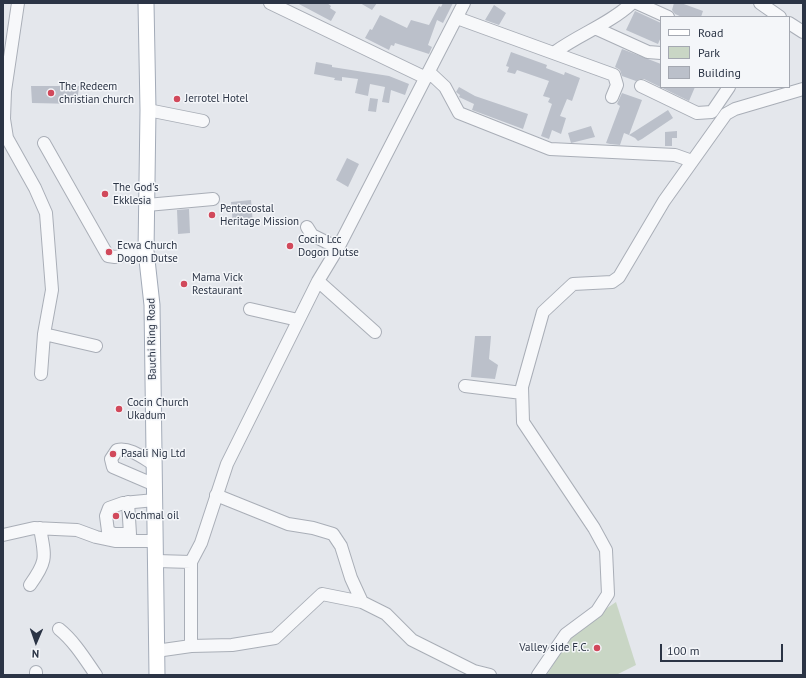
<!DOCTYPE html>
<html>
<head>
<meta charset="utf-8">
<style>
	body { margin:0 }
	#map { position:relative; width:806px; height:678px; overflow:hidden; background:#e4e7ec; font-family:"PT Sans",sans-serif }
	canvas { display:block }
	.frame { position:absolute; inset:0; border:4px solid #2b3445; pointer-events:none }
	.legend { position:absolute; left:660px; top:16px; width:130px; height:72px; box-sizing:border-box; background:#f4f6f9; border:1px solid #a4a8b1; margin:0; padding:5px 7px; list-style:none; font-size:12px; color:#2b3445 }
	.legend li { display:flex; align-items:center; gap:8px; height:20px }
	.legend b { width:20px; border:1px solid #a4a8b1 }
	.north { position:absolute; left:16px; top:622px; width:40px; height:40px; -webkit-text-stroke:3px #f4f6f9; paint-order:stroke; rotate:182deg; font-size:11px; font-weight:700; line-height:16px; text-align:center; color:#2b3445 }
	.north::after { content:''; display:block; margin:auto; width:14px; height:18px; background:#2b3445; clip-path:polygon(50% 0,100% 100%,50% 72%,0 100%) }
	.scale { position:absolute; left:660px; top:644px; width:123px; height:18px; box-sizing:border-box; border:2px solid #2b3445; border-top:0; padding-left:5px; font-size:12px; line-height:14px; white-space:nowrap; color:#2b3445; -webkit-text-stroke:3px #f4f6f9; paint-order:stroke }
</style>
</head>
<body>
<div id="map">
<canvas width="806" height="678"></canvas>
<div class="frame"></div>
<ul class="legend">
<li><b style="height:5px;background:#fff"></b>Road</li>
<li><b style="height:11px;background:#c9d6c5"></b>Park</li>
<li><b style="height:11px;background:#bbc0ca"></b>Building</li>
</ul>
<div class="north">N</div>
<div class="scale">100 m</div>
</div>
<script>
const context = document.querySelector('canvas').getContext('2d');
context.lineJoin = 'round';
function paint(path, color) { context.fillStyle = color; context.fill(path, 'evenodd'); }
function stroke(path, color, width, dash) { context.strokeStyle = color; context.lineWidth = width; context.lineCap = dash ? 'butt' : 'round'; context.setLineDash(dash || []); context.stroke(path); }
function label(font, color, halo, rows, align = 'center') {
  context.font = font + ' "PT Sans",sans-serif'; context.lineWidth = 3; context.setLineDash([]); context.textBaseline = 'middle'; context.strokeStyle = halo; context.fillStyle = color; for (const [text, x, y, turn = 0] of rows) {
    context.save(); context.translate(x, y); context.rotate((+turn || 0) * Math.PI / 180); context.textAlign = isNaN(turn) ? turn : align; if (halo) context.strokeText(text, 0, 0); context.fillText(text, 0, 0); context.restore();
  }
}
paint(new Path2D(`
	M616,602l20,63 -20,10h-69l26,-44z`), '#c9d6c5');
paint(new Path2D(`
	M297,3h30l4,3 -1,2 6,4 -5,9z
	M360,3h17l-5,7z
	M443,3h10l-10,20 -6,-3 -9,25 4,2 -3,7 -34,-11 -1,3 -3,-1 -2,5 -24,-12 5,-9 2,1 8,-15 27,13 4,-8 18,5 10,-19 2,1z
	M674,3h7l22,8 -2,6h-19l-7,-3 -3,-4z
	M494,5l12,8 -7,12 -14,-5z
	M635,11l26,12v14l-3,7 -32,-14z
	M622,49l39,15v23h34l-6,14 -45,-22h-4l-4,2 -14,-5 -2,-6 -5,-3z
	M511,52l36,13 -1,3 18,7 1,-3 15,6 -8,23 -5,-2 -7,17 6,2 -5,16 -9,-4 -3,9 -8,-3 11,-32 -4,-2 2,-4 -7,-2 6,-15 -32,-11 -2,4 -8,-2 2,-5 -3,-1z
	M316,62l16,3v2l57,9 20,8 -4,11 -14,-5 -2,13 -7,-1 3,-15 -15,-3 -2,12 -13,-3 3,-14 -16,-2v4l-8,-1 1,-2 -21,-4z
	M31,86h48l-2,18 -45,-1z
	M459,87l16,9 53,18 -5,15 -51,-19 2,-6 -15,-7 1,-2 -4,-3z
	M622,93l20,7 -13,35 -5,-2 -4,12 -10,-1 -4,-1 14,-37 -3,-2z
	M370,98l8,1 -2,13 -8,-1z
	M668,110l5,8 -31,21 -4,2 -3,-3 -6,-3z
	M591,126l4,11 -24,6 -3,-10z
	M677,131v7h-5v8h-7v-14z
	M347,158l12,6 -11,23 -12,-7z
	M251,200l2,24h-20l-2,-22z
	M189,209l1,24 -12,1 -1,-24z
	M475,336h16l-2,23 9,6 -3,14 -24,-2z`), '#bbc0ca');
const minor = new Path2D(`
	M18,3l-13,88 -1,28 3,19 28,50 11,25 6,77 -8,44 -3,40
	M270,3l156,75
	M637,3l31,14
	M760,3l20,14
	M457,18l157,57 3,10 -5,12
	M789,23l14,9
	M595,28l53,24 13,1
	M555,52c25,-18 54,-28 77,-49
	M429,72l16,15 14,26 91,36 125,6 17,6
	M641,86l56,27 15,-1 17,-25
	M148,110l55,11
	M44,143l64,113 7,1 31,-6
	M147,205l66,-6
	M307,227l5,8 26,13
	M318,281l57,51
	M250,309l48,11
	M44,334l52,12
	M465,386l57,7
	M155,465c-12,-7 -25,-18 -38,-15l-6,9 2,8 42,18
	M216,495l72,29 25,4 20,6 8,12 10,32 11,24
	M128,502l2,32
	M124,534h-10l-6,-3 -2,-15 3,-8 14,-5 32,-3
	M3,535l31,-7 43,2 19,7 19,4h41
	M157,561l34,1 10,-19 26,-79 91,-183 20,-33 126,-245
	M30,585c18,-25 15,-28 10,-57
	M59,629c15,12 26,30 37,46
	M191,646v-84
	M156,651l35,-5 41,-1 43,-7 47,-44 40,8 24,12 26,26 62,31 16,4
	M36,672v3
	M538,675l28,-41 31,-23 11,-17 -2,-44 -12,-22 -71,-106 -1,-35 21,-75 30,-28 39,-2 7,-5 45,-76 62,-87 9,-5 68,-20`);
const major = new Path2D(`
	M146,3l2,107 -2,141 6,54 5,370`);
stroke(minor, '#a9aeb7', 14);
stroke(major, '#a3abb8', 17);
stroke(minor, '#f7f8fa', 12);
stroke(major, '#fff', 15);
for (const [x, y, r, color] of [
	[51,93,4,"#d1495b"],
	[177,99,4,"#d1495b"],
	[105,194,4,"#d1495b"],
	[212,215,4,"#d1495b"],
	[290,246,4,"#d1495b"],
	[109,252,4,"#d1495b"],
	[184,284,4,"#d1495b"],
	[119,409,4,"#d1495b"],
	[113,454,4,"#d1495b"],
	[116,516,4,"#d1495b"],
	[597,648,4,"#d1495b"]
]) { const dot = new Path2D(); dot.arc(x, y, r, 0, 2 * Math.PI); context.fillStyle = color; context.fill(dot); stroke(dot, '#f4f6f9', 1.5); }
label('11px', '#2b3445', '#f4f6f9', [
	["The Redeem",59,87],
	["christian church",59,100],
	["Jerrotel Hotel",185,99],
	["The God's",113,188],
	["Ekklesia",113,201],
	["Pentecostal",220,209],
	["Heritage Mission",220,222],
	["Cocin Lcc",298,240],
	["Dogon Dutse",298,253],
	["Ecwa Church",117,246],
	["Dogon Dutse",117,259],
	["Mama Vick",192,278],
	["Restaurant",192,291],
	["Cocin Church",127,403],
	["Ukadum",127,416],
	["Pasali Nig Ltd",121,454],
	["Vochmal oil",124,516],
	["Valley side F.C.",589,648,"right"]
], 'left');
label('11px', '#2b3445', '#f4f6f9', [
	["Bauchi Ring Road",152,339,-91]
]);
</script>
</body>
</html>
